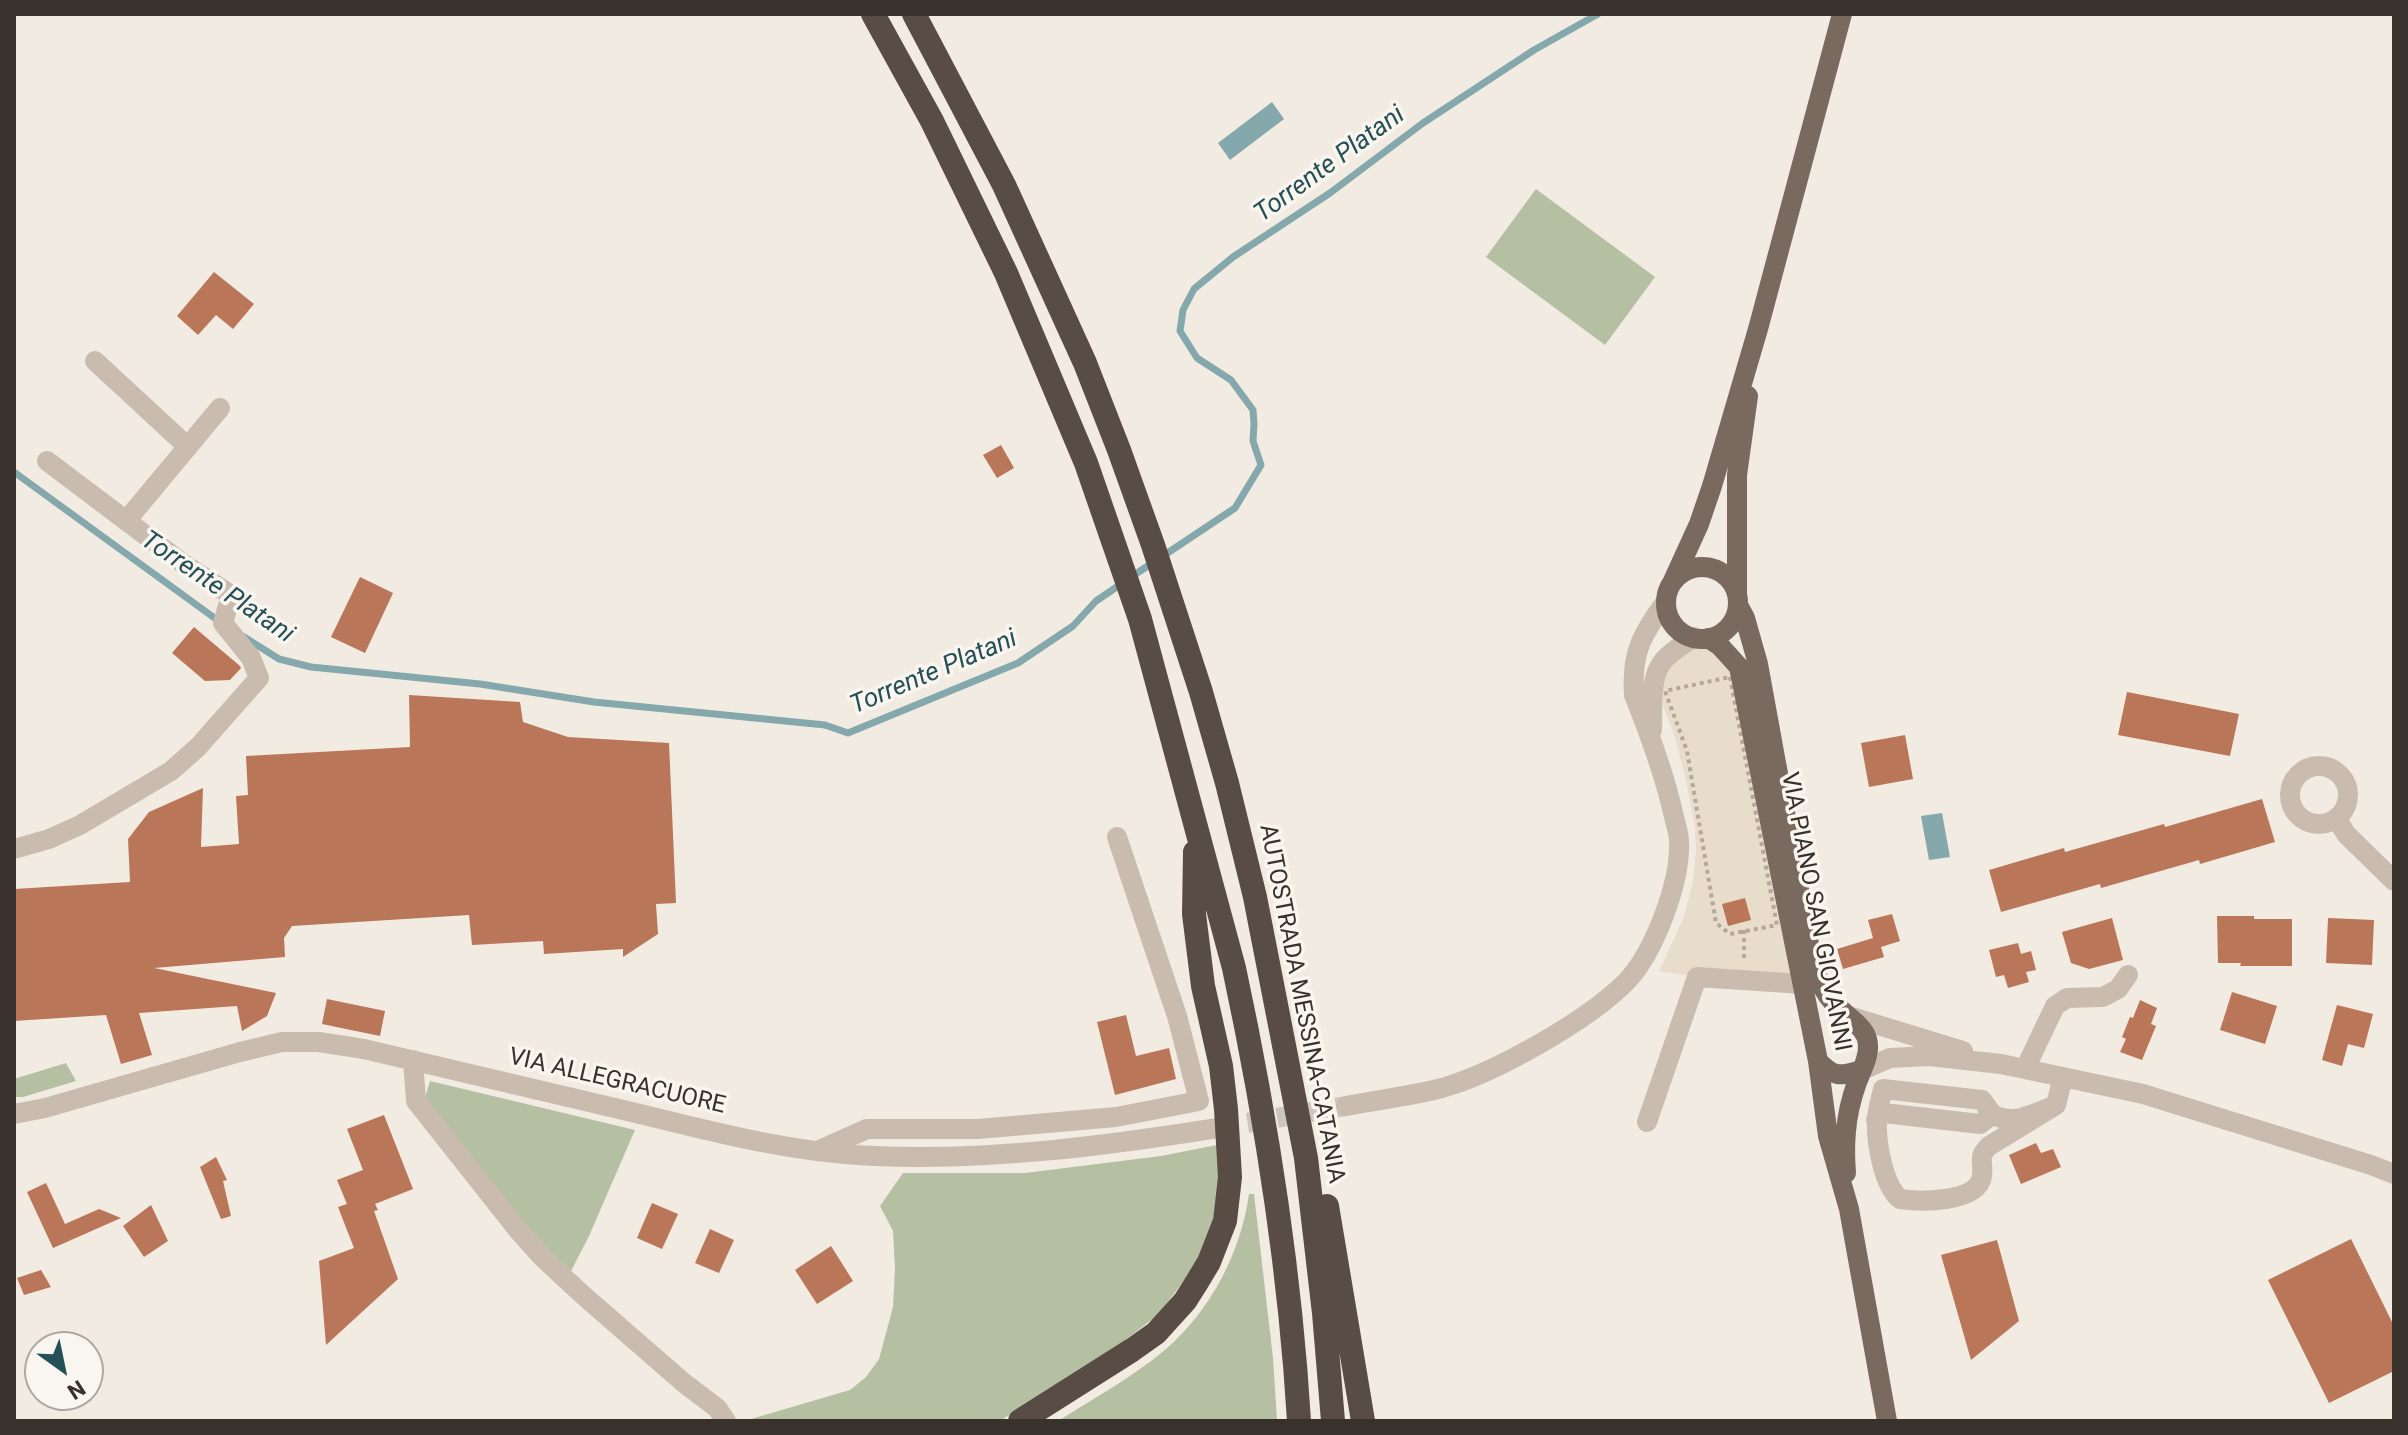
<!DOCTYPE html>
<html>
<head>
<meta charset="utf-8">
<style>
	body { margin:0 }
	#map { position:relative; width:2408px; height:1435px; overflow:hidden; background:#f2ebe2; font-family:Roboto,sans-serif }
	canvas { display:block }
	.frame { position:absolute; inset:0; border:16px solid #39312c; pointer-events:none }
	.north { position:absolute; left:24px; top:1331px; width:80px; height:80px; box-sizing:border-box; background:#f9f5ef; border:2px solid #aca7a1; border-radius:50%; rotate:147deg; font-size:22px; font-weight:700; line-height:32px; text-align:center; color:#39312c }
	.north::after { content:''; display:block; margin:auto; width:28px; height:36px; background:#265057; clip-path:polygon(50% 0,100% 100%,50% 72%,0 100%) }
</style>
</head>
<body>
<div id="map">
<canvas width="2408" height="1435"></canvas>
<div class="frame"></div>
<div class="north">N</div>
</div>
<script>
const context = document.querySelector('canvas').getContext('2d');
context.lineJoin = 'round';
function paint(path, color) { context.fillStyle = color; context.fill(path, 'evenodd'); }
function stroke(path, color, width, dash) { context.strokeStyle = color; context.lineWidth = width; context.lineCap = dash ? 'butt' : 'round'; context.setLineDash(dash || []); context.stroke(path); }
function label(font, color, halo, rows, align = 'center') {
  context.font = font + ' Roboto,sans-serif'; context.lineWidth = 7; context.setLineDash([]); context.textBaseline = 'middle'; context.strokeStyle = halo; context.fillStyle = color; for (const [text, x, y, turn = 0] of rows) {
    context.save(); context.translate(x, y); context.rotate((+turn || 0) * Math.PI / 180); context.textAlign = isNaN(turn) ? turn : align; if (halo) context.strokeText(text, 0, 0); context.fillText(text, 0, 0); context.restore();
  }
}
paint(new Path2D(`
	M1536,189l119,88 -50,68 -119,-88z
	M66,1063l10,18 -53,16h-9v-18z
	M430,1081l205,49 -46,106 -20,39 -31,-30 -114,-144z
	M1222,1144l-4,64 -12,36 -16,28 -31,42 -35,27 -124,80h-248l-1,-2 99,-29 16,-13 13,-18 14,-52 2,-39 -2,-37 -13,-25 23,-33h122l136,-17z
	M1249,1194h5l19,164 4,63h-219c36,-23 75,-44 108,-72 45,-39 75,-97 83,-155z`), '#b5c0a3');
paint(new Path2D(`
	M1694,637l37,19 71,328 -105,-7 -38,-6 24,-52 9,-32 4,-36 -1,-25 -10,-50 -11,-42 -20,-51z`), '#e8ddcb');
paint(new Path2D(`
	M1272,102l12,17 -54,41 -12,-17z
	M1942,813l8,44 -21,3 -8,-44z`), '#84a8ac');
stroke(new Path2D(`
	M14,472l206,150
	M1163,556l72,-48 26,-43 -8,-24 1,-17 -1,-14 -22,-30 -34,-22 -17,-27 3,-21 11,-21 39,-32 97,-64 93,-70 111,-73 64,-36
	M244,637l35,22 32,8 169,17 114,18 231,23 23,8 170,-70 55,-37 23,-25 56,-38`), '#84a8ac', 7);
paint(new Path2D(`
	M214,272l40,32 -21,25 -17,-14 -18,20 -21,-19z
	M1001,445l13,23 -17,10 -14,-23z
	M360,577l33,16 -28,60 -34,-16z
	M194,627l46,39 1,2 -11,12 -25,1 -33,-28z
	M2127,692l112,22 -9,42 -112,-21z
	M409,695l111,7 3,20 45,15 101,6 7,160 -20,1 2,30 -35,23v-8l-79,5 -1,-13 -71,4 -3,-30 -177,11 -8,12 1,19 -131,11 122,25 -9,23 -25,15 -5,-25 -98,7 13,42 -31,9 -15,-49 -92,6v-132l116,-7 -2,-43 21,-27 54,-24 -2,59 38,-3 -3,-48 12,-1 -2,-39 164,-9z
	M1905,735l8,44 -44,8 -8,-44z
	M2262,799l13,43 -75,22 -1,-4 -98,28 -1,-4 -99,28 -12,-42 75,-22 1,4 99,-28 1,3z
	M1745,898l6,22 -23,6 -6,-22z
	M1892,914l8,27 -19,6 3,10 -41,12 -6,-20 36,-11 -5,-18z
	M2217,916h37v3h38v47h-52l1,-3h-23z
	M2112,918l11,42 -34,9 -18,-6 -9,-31z
	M2328,918l46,2 -2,45 -46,-2z
	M2018,943l3,11 10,-3 5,19 -10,2 3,10 -21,6 -4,-13 -8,2 -7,-27z
	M2232,992l45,14 -12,38 -45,-14z
	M327,999l58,12 -5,25 -58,-12z
	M2140,1000l17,8 -6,16 5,2 -14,34 -22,-8 6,-13 -4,-2 8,-20 3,1z
	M2337,1005l36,9 -9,34 -16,-4 -6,22 -20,-6z
	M1126,1015l10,41 33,-8 7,31 -61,16 -18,-73z
	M384,1115l29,74 -38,15 3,6 -4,1 24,68 -72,66 -7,-84 35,-13 -16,-41 9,-3 -10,-24 26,-10 -16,-41z
	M2036,1143l5,10 12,-4 8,18 -40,17 -12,-29z
	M216,1157l11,23 -4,1 8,35 -10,3 -21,-52z
	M46,1183l19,41 34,-15 22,9 -68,30 -26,-56z
	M652,1203l26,11 -16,35 -25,-11z
	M151,1205l17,36 -24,16 -21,-31z
	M710,1229l24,11 -15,33 -24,-10z
	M2351,1239l43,87v45l-65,32 -61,-123z
	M1997,1240l22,81 -48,39 -30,-105z
	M831,1246l22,35 -36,23 -22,-34z
	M41,1270l10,17 -27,8 -7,-17z`), '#ba7658');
stroke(new Path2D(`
	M1218,1128l128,-22`), '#cdc6be', 20, [20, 10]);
stroke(new Path2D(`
	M1730,677l47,248 -47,9 -14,-11 -29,-172 -22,-60z
	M1744,930v30`), '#b5a799', 4, [4, 4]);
stroke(new Path2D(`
	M95,361l93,86
	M126,521l94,-113
	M1652,730c1,-21 -3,-52 11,-69 8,-10 21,-17 31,-24
	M2290 795a29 29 0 1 1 58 0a29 29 0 1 1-58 0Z
	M2337,819l9,15 48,47
	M14,849l35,-10 31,-14 91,-54 27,-24 61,-69 -8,-20 -28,-35 8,-28 -46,-30 -138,-104
	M1852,1017l111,34
	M413,1060l3,41 102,129 25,28 41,38 100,87 33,25 9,13
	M2025,1069l30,-63 12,-8 36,-1 15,-8 10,-14
	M1862,1070l28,-12 39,-2 72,8 142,30 228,71 23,9
	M2056,1105c-18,7 -43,21 -62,10 -4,-3 -9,-11 -12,-15l-99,-11c-2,10 -6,21 -6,31 -1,22 6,65 23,79 20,3 78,4 82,-23 2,-15 -5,-18 7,-30l67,-41 7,-28
	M1346,1106c31,-6 65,-10 96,-18 53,-15 145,-67 184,-106 28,-29 55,-100 53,-141 0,-7 -3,-16 -5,-24 -9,-42 -24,-82 -40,-122 -3,-43 8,-60 32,-94
	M14,1114l31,-6 195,-56 42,-10h37l45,7c91,21 181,43 272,64 78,19 157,40 238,43 116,5 230,-10 344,-28
	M1876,1120l8,-7 96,11 13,-10
	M1647,1122l50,-145 105,7
	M822,1149l45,-20h111l138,-12 83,-16 -22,-85 -60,-179`), '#c9bcaf', 20);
stroke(new Path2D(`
	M1666 603a36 36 0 1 1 72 0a36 36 0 1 1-72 0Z
	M1673,581l26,-57 13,-38 46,-157 84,-315
	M1737,592v-117l11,-79
	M1738,605l7,13 13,46 55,302c5,13 10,25 19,35 23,25 48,29 30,69 -22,6 -28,8 -44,-9
	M1708,638l12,8 19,21 79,394 10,75 21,73 38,212
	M1846,1173c-3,-37 1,-69 16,-103`), '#79695f', 20);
stroke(new Path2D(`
	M873,14l59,107 74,152 80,190 54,156 94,349c32,149 56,301 65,453
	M914,14l90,171 81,178 34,87 34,95 48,147 26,91 28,114 51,261 18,155 9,108
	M1327,1206l36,215
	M1020,1421l112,-71 24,-17 29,-32 12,-19 12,-20 16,-41 5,-44 -4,-68 -5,-43 -18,-80 -9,-72 1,-62`), '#594c44', 24);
label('24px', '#39312c', '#f9f5ef', [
	["VIA PIANO SAN GIOVANNI",1815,912,79],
	["AUTOSTRADA MESSINA-CATANIA",1301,1004,79],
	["VIA ALLEGRACUORE",617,1082,13]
]);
label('italic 26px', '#265057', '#f9f5ef', [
	["Torrente Platani",1330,165,-36],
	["Torrente Platani",217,588,34],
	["Torrente Platani",934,673,-23]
]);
</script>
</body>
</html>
